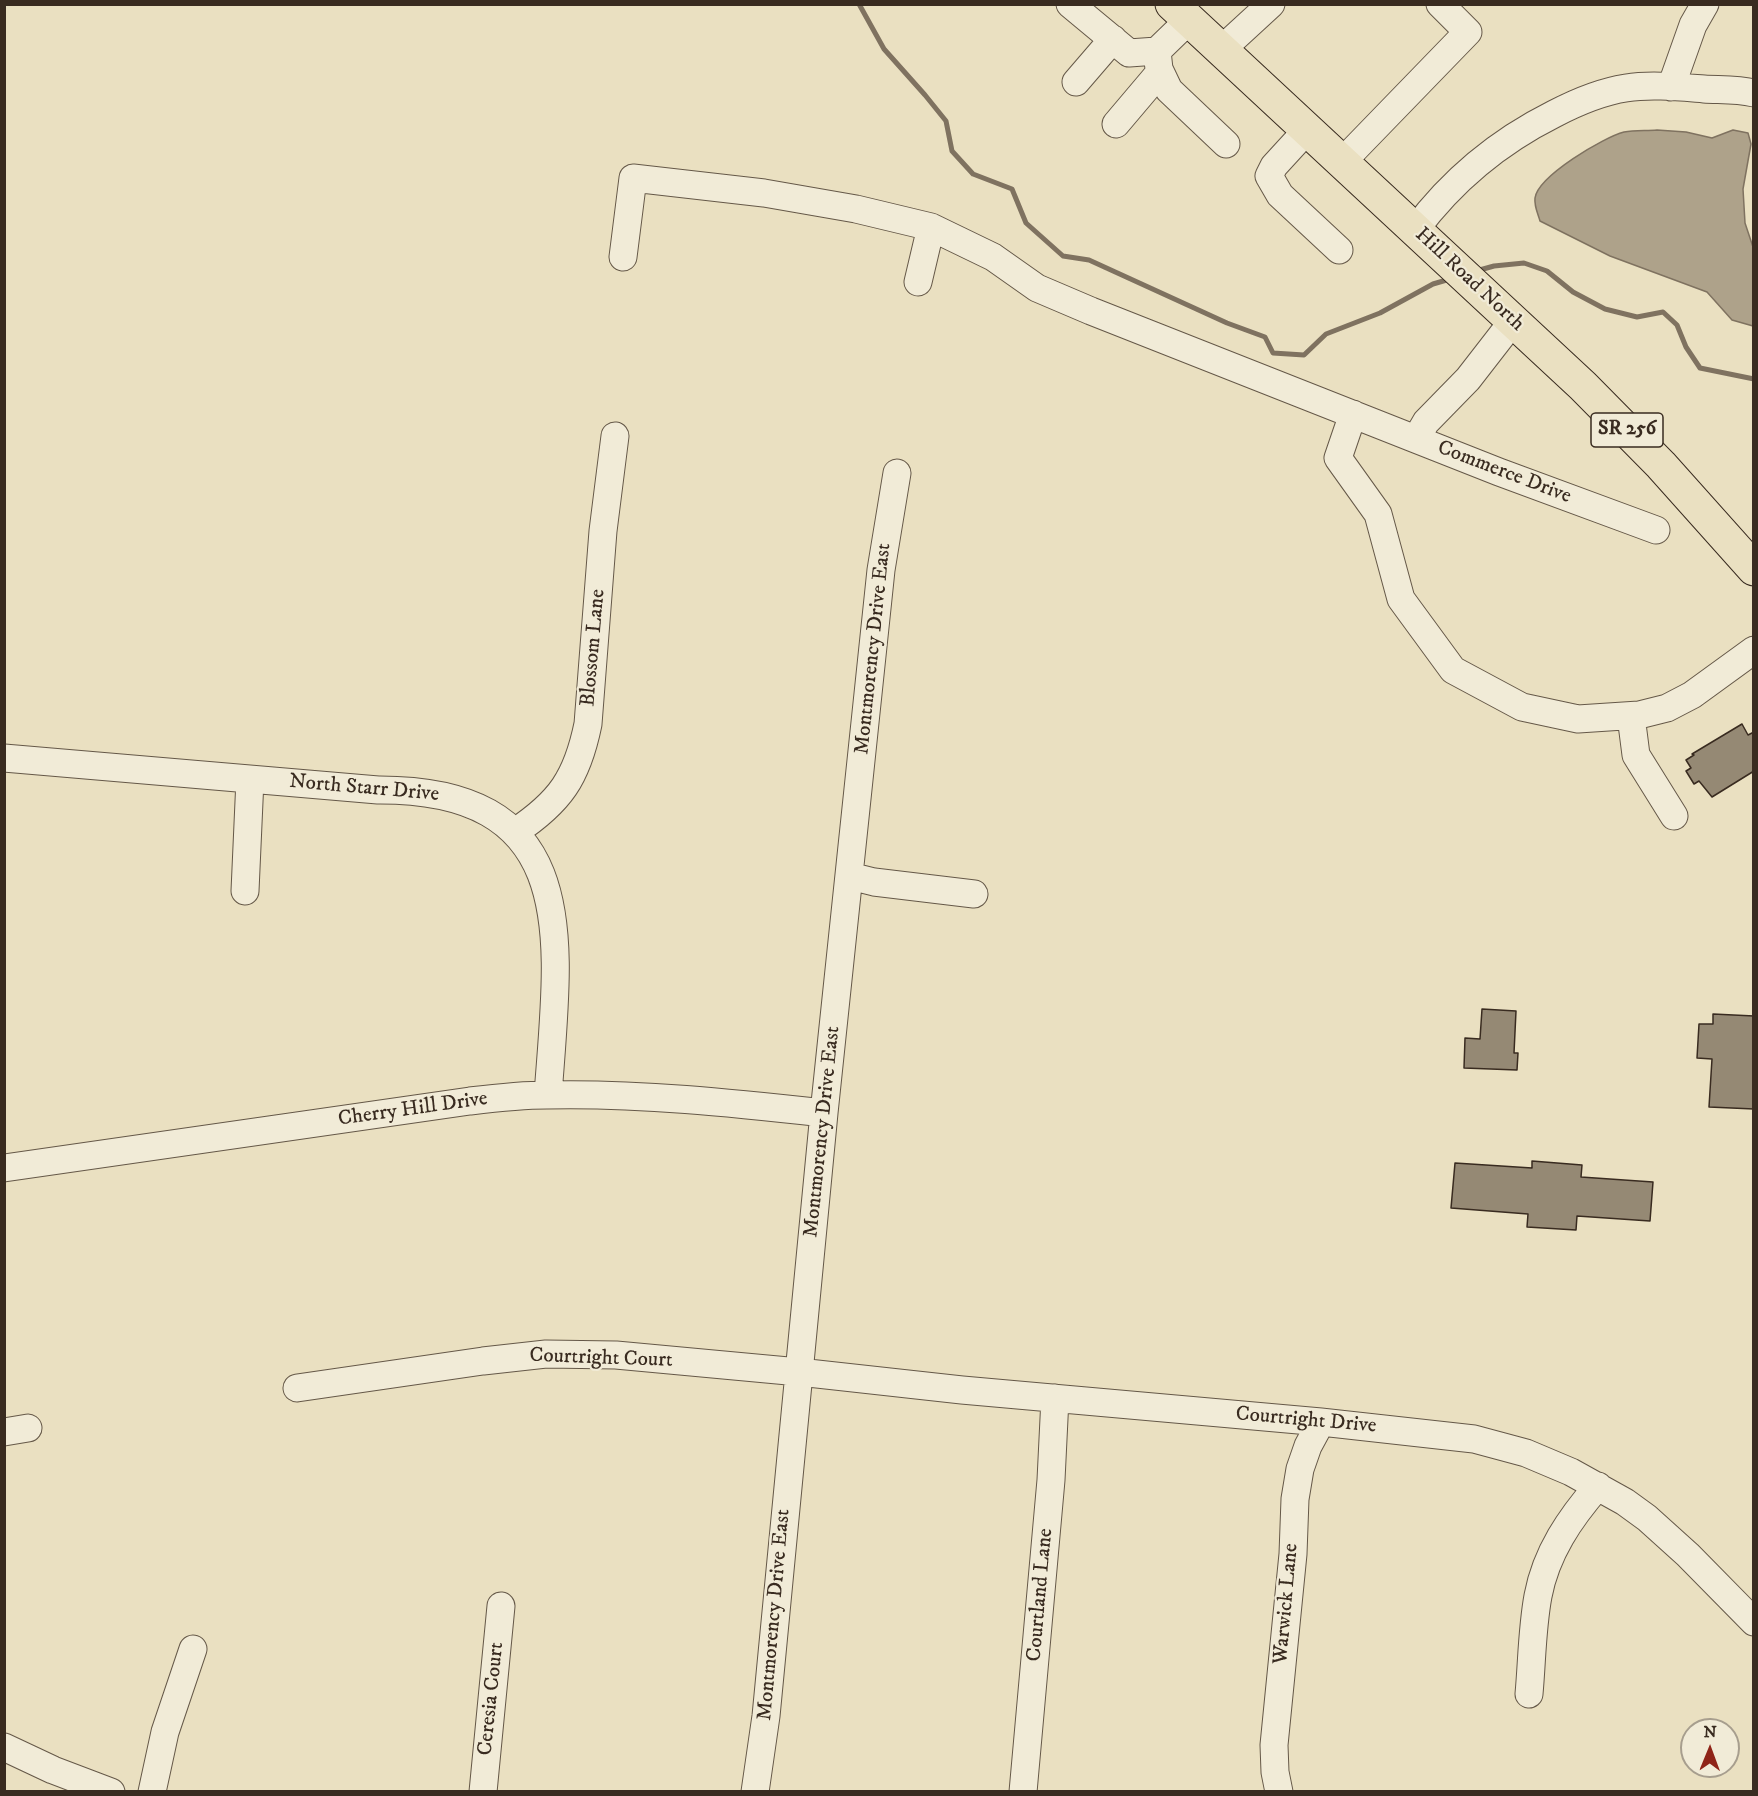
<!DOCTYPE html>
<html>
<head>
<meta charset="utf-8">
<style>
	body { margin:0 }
	#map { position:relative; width:1758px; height:1796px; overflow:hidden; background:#eae0c1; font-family:"IM FELL DW Pica",serif }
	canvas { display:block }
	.frame { position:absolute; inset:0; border:6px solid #392b20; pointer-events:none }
	.north { position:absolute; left:1680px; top:1718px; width:60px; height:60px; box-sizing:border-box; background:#f1ebd7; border:2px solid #a79e8e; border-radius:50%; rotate:1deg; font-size:16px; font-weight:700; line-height:24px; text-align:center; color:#392b20 }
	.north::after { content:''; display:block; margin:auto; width:21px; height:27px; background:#8f2418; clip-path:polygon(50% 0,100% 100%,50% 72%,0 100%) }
</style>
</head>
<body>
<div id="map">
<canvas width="1758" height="1796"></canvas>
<div class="frame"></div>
<div class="north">N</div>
</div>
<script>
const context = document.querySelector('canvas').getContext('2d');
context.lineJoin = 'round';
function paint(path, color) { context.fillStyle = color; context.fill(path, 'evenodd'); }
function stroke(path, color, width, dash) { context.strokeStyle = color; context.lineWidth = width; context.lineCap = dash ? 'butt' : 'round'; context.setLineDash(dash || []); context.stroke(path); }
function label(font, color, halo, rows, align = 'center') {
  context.font = font + ' "IM FELL DW Pica",serif'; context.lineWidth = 4.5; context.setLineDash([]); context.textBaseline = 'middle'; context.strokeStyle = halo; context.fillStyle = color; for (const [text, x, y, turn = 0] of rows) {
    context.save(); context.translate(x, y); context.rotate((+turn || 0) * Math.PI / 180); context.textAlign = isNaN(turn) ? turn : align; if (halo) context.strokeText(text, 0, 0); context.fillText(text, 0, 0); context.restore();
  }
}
const water = new Path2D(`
	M1657,130l29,2 26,6 21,-8 15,3 3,11 -8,45 2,34 8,24v79l-21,-6 -25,-28 -97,-36 -70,-35c-2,-7 -6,-15 -5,-23 3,-22 69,-61 89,-66 11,-2 23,-1 33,-2z`);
paint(water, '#aea28a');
stroke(water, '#7f7260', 1.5);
stroke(new Path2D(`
	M859,4l25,45 41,46 21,26 6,30 21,23 39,15 14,34 37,33 26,4 138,63 38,14 8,16 31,2 22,-21 54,-21 53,-29 17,-5
	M1476,271l18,-5 30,-3 23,8 26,21 32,17 32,8 26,-5 14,13 9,22 14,21 54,11`), '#7f7260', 5);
const building = new Path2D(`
	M1742,724l6,11 6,-3v39l-42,26 -13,-16 -5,3 -8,-13 5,-3 -5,-8 8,-5 -2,-1z
	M1482,1009l34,2 -2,42h4l-1,17 -53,-2 1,-30 15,1z
	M1713,1014l41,2v93l-45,-2 3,-48 -15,-1 2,-34h14z
	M1532,1161l50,4 -1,12 72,5 -3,39 -73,-5 -1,14 -49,-3 1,-13 -77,-6 4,-45 77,5z`);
paint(building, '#958974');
stroke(building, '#392b20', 1.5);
const minor = new Path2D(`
	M1070,4l59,49 28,-2
	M1189,20l-32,31 2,18 10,21 57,54
	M1221,50l50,-46
	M1076,82l37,-43
	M1671,87l22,-62 12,-21
	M1116,124l44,-52
	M1307,130l-33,36 -5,10 11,19 59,55
	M1342,162l126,-130 -28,-28
	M1415,230c38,-51 83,-88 139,-116 23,-12 46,-22 72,-26 25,-4 53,-1 78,1 16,1 33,0 50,4
	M623,257l10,-79 131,15 92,16 75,18
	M918,282l13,-55 62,30 44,31 54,23 408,161 157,58
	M1353,414l-15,44 40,56 23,85 52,71 69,37 56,12 61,-4 28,-7 25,-13 62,-45
	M1416,439l10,-17 42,-43 45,-58
	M1631,716l5,39 38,61
	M4,758l374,32c207,-1 181,152 170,305
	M515,832c45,-30 62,-54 73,-108l15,-193 12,-95
	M850,876l24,6 100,12
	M245,891l5,-112
	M4,1168l466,-67c25,-3 51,-6 77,-6 92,-2 186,8 277,18
	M297,1388l186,-27 63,-7 70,1 183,17 163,18 359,32 153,17 52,14 45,19 54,30 22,16 41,37 66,67
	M4,1432l24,-4
	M1529,1694c3,-33 3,-66 9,-98 8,-43 32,-78 60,-110
	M4,1747l49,23 58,22
	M152,1792l13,-60 28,-83
	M483,1792l18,-186
	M755,1792l11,-76 58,-603 57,-543 16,-97
	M1023,1792l28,-312 4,-82
	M1279,1792l-4,-20 -1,-27 19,-191 2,-55 5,-30 8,-23 13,-24`);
const major = new Path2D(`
	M1172,4l411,382 78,79 93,104`);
stroke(minor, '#655848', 29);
stroke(major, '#392b20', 35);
stroke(minor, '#f1ebd7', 27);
stroke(major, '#eae0c1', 33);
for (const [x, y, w] of [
	[1627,430,72]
]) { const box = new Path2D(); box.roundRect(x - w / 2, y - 17, w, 34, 4.5); context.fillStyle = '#f1ebd7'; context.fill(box); stroke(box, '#392b20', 1.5); }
label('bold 20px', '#392b20', null, [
	["SR 256",1627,430]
]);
label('21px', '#392b20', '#f1ebd7', [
	["Hill Road North",1469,280,43],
	["Commerce Drive",1504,473,21],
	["Blossom Lane",594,648,-85],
	["Montmorency Drive East",874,649,-84],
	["North Starr Drive",364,789,5],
	["Cherry Hill Drive",413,1110,-8],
	["Montmorency Drive East",823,1132,-84],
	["Courtright Court",601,1359,2],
	["Courtright Drive",1306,1421,5],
	["Courtland Lane",1041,1595,-85],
	["Warwick Lane",1287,1604,-85],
	["Montmorency Drive East",775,1615,-85],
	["Ceresia Court",492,1699,-84]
]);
</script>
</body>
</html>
